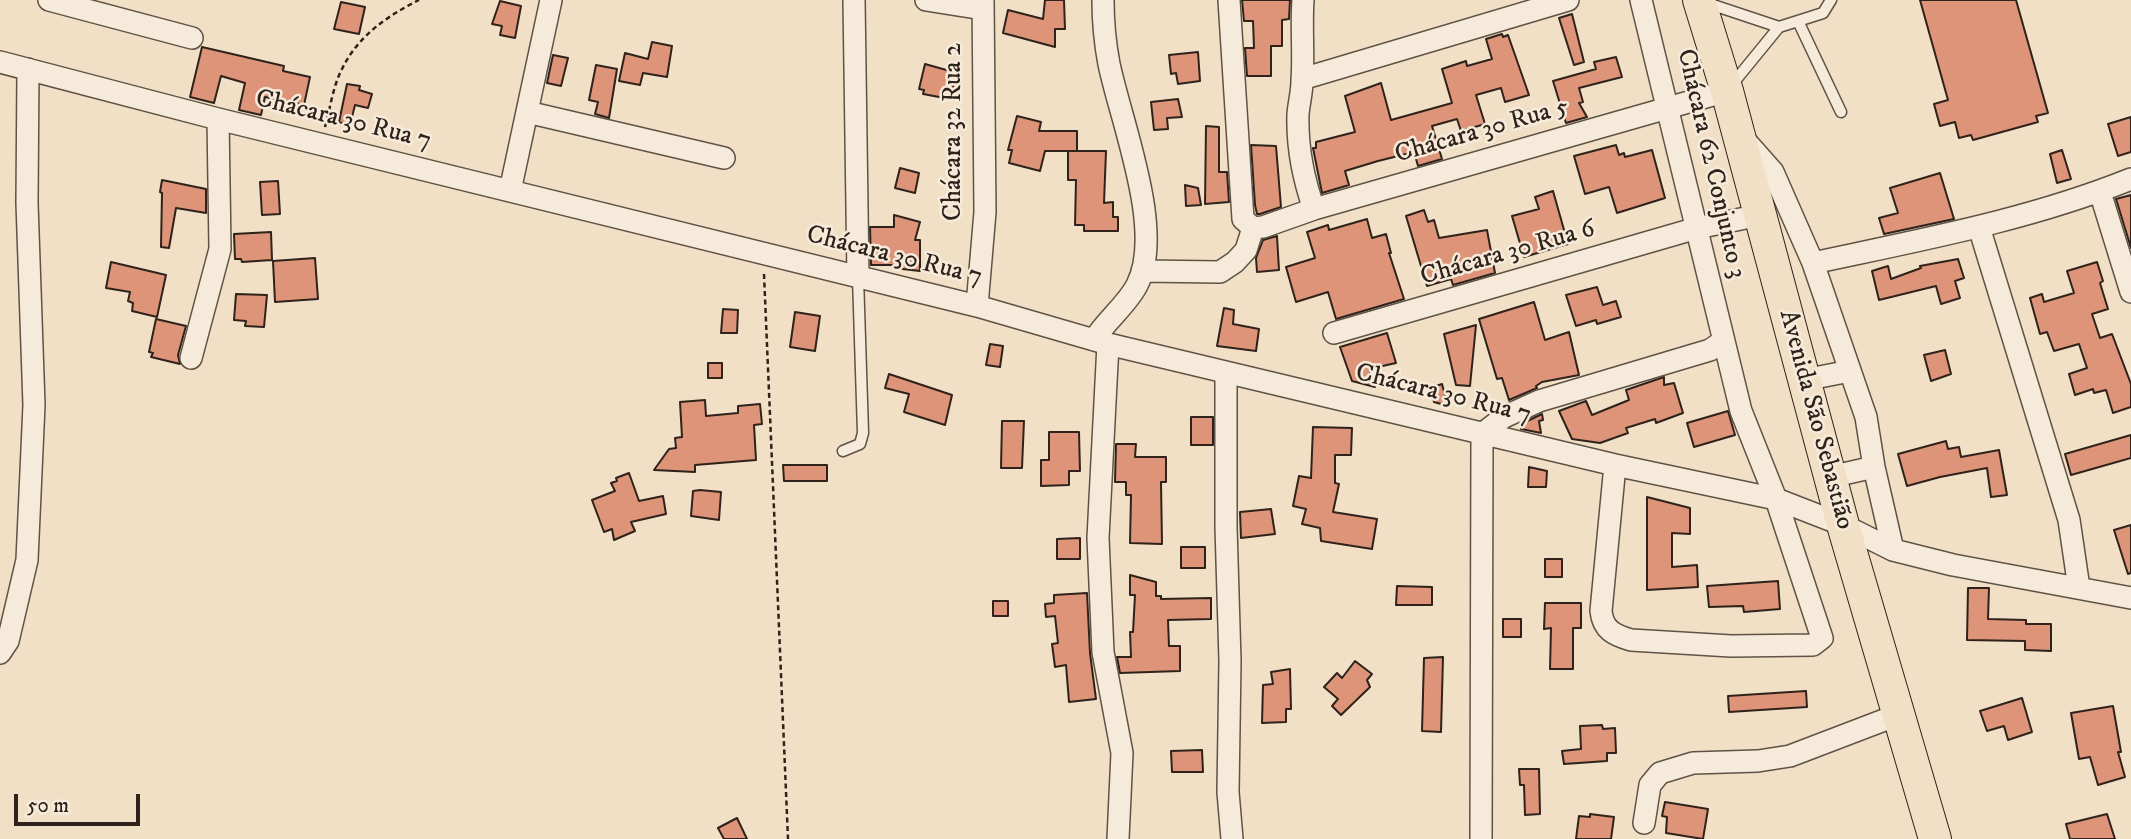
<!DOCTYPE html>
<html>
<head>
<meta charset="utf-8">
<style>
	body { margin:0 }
	#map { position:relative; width:2131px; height:839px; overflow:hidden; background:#f1e0c6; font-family:"IM FELL DW Pica",serif }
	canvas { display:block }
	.scale { position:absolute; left:14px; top:794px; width:126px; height:32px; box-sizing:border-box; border:4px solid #2e221b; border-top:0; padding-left:9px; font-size:21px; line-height:24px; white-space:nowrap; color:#2e221b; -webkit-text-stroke:5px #f6ebda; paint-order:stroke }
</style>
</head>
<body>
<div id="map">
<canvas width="2131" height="839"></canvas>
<div class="scale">50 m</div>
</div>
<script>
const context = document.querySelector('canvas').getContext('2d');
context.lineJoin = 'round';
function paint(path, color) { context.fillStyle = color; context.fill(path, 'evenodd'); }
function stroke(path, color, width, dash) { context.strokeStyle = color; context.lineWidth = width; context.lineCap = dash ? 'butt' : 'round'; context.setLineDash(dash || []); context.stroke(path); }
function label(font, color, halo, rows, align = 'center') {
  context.font = font + ' "IM FELL DW Pica",serif'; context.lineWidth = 5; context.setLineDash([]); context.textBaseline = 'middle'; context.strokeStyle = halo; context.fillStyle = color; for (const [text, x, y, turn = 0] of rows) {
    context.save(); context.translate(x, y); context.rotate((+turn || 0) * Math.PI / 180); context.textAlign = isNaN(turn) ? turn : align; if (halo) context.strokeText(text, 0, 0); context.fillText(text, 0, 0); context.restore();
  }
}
const building = new Path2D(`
	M1045,0h19l1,29h-10v18l-52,-14 5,-23 35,9z
	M1242,0h48l-1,19 -7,1v26h-11v30h-24l-2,-28h9l-1,-27h-9z
	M1920,0h96l32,113 -12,3 2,6 -65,18 -2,-5 -12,3 -4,-16 -15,4 -6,-22 14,-4z
	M500,1l21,5 -6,32 -15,-3 2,-9 -10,-2z
	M341,2l24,5 -6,27 -25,-5z
	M1572,14l12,48 -10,3 -15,-47z
	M1502,34l1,3 5,-2 21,60 -24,7 -4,-14 -25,7 9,29 -24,7 -4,-12 -25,7 10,33 -24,7 -4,-14 -36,9 -33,10 4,14 -27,8 -9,-45h3v-6l39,-10 -10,-36 36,-13 10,37 61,-17 -10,-34 24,-8 1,5 25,-7 -6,-20z
	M652,42l20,4 -5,31 -24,-4 -3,12 -21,-4 6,-28 23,6z
	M202,47l82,19 -1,5 27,6 -6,28 -39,-8 -4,18 -22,-5 6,-27 -24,-7 -7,27 -24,-6z
	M1198,52l2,29 -22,3 -2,-11 -5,1 -2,-19z
	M553,55l15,3 -7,28 -14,-3z
	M1616,57l6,20 -43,11 4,14 -4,1 8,14 -21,6 -13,-42 43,-12 -2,-7z
	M925,64l32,9 -7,26 -27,-5 1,-4 -5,-1z
	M596,65l21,4 -8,49 -14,-4 3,-12 -9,-2z
	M347,84l13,2 -1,4 13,4 -4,14 -13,-3 -5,20 -11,-3z
	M1178,99l4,18 -15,1 1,11 -14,1 -3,-28z
	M1017,116l24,6 -2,9h38v20h-32l-5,20 -31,-8 3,-13h-4z
	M2131,117v35l-13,4 -10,-32z
	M1206,126l13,1v45h8l2,30 -24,2z
	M1251,145l25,1 5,61 -21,7h-3l-2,-9z
	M1616,145l3,10 5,-2 1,4 27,-7 13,48 -48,15 -8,-26 -24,7 -11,-38z
	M2062,150l9,29 -14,4 -7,-29z
	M1068,151h38l-2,52 9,-1v15h5v14h-34v-6h-9l1,-45h-8z
	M900,168l19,5 -4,20 -20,-5z
	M1940,173l14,46 -70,15 -5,-16 19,-5 -8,-25z
	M162,180l44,9v24l-30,-5 -7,40 -8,-1 1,-54 -2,-1z
	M278,181l2,33 -18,1 -2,-33z
	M1185,185l13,3 3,17 -15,1z
	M1553,191l15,53 -44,13 -12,-41 27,-7 -4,-12z
	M2131,195v53l-15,-49z
	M1424,210l4,12 6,-2 5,18 48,-8 8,43 -42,12 -2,-6 -24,7 -21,-70z
	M894,215l26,7 -5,18h5v31l-26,-3v-3h-23l-1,-38h24z
	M1367,219l5,19 14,-4 5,19h-2l15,46 -68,20 -8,-27 -32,10 -10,-35 29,-9 -8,-26 21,-7 1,5z
	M271,232l1,28 -30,2 -1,-3h-6l-1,-25z
	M1277,236l2,34 -22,2 -1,-14 7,-18z
	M315,258l3,41 -43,3 -2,-41z
	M1958,259l6,19 -9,3 5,17 -19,6 -5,-18 -57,14 -7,-29 16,-5 3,13 30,-11 -1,-2z
	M111,262l55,13 -9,42 -25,-6 1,-8 -5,-2 2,-9 -24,-4z
	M2097,262l6,19 -3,2 8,26 -16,5 8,24 12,-4 19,50v23l-18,6 -7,-23 -12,3 -1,-4 -18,6 -6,-21 18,-6 -8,-24 -25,7 -7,-19 -7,2 -10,-36 12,-4 2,8 30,-9 -7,-22z
	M1597,287l6,18 13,-4 5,16 -24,7 -1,-4 -20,6 -10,-31z
	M236,294l31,1 -3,32 -19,-1 1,-5 -12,-1z
	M1534,302l11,38 24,-8 10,43 -37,7 -6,4 1,2 -28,12 -7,-22 -5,1 -18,-60z
	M1224,308l10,2 -1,14 26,5 -3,22 -39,-5z
	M723,309l15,1 -1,23h-16z
	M795,312l25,4 -5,35 -25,-4z
	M156,319l30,7 -8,29 2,9 -29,-7 2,-4 -4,-1z
	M1476,325l-6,61 -14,-1 -12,-51z
	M1387,333l9,30 -27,6 6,18 -23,-6 -12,-34z
	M990,344l13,2 -3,21 -14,-2z
	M1945,350l6,24 -20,7 -7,-26z
	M708,363h14v15h-14z
	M889,374l63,21 -7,30 -41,-13 5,-18 -24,-6z
	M1664,377v8l10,-2 9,30 -27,10 -1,-4 -29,9 2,5 -28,10 -28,-4 -13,-28 27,-10 6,14 37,-15 -3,-10z
	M1442,384l6,22 -14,-4 -4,-14z
	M705,400l1,16 32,-3v-7l22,-2 2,20 -8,1 2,35 -61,5v7l-41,-2 15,-21 7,-1 -1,-10 7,-1 -2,-35z
	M1728,411l7,24 -41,12 -7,-24z
	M1542,414l1,6 -4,1 2,12 -20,-4v-5z
	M1191,417h22v28h-22z
	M1002,421h22l-2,47h-21z
	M1313,427l39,1 -1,27h-16v28l4,1 -6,28 44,7 -5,30 -51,-8 -1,-13 -18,-4 4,-15 -13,-3 6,-30 12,2z
	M1049,432h30l1,39h-11v14l-28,1v-26h8z
	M2131,435v23l-60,17 -6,-21z
	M1946,441l2,8 11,-2 2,10 38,-7 8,45 -16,2 -4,-29 -47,9 -33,9 -9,-32z
	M1116,444h20l-1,13h31v25h-5l1,62 -32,-1 1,-48h-5v-13h-11z
	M783,465h44v16h-43z
	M1529,467l18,4 -1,16h-18z
	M629,473l10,28 24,-5 3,18 -35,8 4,9 -21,9 -2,-11 -8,3 -12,-32 23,-9 -4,-8 6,-2 -1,-3z
	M700,490l21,2 -2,28 -28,-4 2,-25z
	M1647,497l43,11v26l-18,-1v34l25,-2 1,22 -51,3z
	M1271,509l4,25 -34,4 -1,-26z
	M2131,525v48l-3,1 -14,-44z
	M1080,538v21h-23v-20z
	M1181,547h24v21h-24z
	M1545,559h17v18h-17z
	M1130,575l26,7v14h5v3l50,-1v21l-43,1 1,26h11v25l-60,2 -3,-16h14l-1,-25h3l2,-37h-5z
	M1778,581l2,28 -36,3 -1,-6 -34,1 -2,-21z
	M1397,586l35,1v18h-36z
	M1968,588h21l-1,31 38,1v4h25v27l-26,-1v-9l-58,-1z
	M1087,593l3,60 6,46 -27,3 -3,-37 -11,2 -3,-23 6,-1 -3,-27 -9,1 -1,-13 9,-1v-8z
	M993,601h15v15h-15z
	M1545,603h36v25h-8v41h-23l1,-41 -7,1z
	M1503,619h18v18h-18z
	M1443,657l-2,75 -19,-1 2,-73z
	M1355,661l17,13 -5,6 3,7 -29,28 -9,-9 6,-7 -14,-12 13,-14 5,5z
	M1290,669l1,40h-5v13l-24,1 1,-38 10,-1 -2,-12z
	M1806,691l1,16 -78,5 -1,-16z
	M2022,698l10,34 -24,8 -4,-14 -17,5 -7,-20z
	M2113,706l8,46h-3l7,25 -27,8 -8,-28 -11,2 -8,-46z
	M1602,725l1,4 12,-1 1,25h-9v8l-43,3 -2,-13 19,-2 -1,-23z
	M1202,750l1,22h-31l-1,-21z
	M1519,769h20l1,45 -15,1 -1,-30h-4z
	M1665,802l43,7 -5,30 -37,-6 1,-16 -5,-1z
	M1590,814l24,3 -3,22h-35l3,-23 11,1z
	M2107,814l8,25h-45l-4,-15z
	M737,818l10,21h-23l-6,-11z`);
paint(building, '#dd9479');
stroke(building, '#2e221b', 2);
const service = new Path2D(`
	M1704,2l75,25 44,-14 8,-13
	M1798,21l43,91
	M1730,87l49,-60
	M843,451l17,-7 3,-11 -5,-156`);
const minor = new Path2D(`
	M49,0l143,38
	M854,0l4,277
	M926,0l57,9
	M1229,0l14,219 10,9
	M1303,0c-2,27 1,54 -1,81 0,11 -3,22 -4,33 -1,33 5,64 16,95
	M0,62l218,57 759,187 131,38 507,121 161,34 67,26 50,25 60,15 178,33
	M1302,79l266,-79
	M527,112l197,46
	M1742,137l31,35 40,91 53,154 8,50 19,83
	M510,191l41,-191
	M2100,192l31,100
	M1979,227l90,293 10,68
	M1253,228l10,-1 51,-18 413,-118
	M1813,263c107,-23 216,-43 318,-84
	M1142,271l78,1 15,-10 11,-12 7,-22
	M977,306l8,-94 -2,-212
	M1334,333l363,-105 63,-13
	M1094,340c12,-20 33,-35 43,-55 28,-54 -16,-163 -28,-221 -4,-21 -6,-43 -6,-64
	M1108,344l-10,194 5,114 19,101 -4,86
	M191,358l29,-109 -2,-130
	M1226,373v154l4,134 -2,131 4,47
	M1804,380l46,-9
	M1615,465l-14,146c2,19 13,24 30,29l100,6 82,-1 9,-7 -46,-139 -35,-88 -100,-411
	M1830,477l44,-10
	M0,653l8,-12 19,-81 7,-155 -7,-202 1,-134
	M1644,823l6,-38 10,-12 33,-10 65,-2 32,-5 110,-42
	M1481,839l1,-405 22,-17 35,-16 171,-51 13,-9`);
const primary = new Path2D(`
	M1699,0l28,91 116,434 92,314`);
stroke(service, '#5f5246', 13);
stroke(minor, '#5f5246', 24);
stroke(primary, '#2e221b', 34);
stroke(new Path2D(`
	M325,127c5,-18 8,-41 17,-58 16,-33 45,-53 77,-69
	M764,274l24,565`), '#2e221b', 2.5, [5, 3.5]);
stroke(service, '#f6ebda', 10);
stroke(minor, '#f6ebda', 21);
stroke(primary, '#f1e0c6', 32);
label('26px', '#2e221b', '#f6ebda', [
	["Chácara 30 Rua 7",343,121,14],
	["Chácara 32 Rua 2",955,132,-90],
	["Chácara 30 Rua 5",1482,132,-16],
	["Chácara 62 Conjunto 3",1710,164,77],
	["Chácara 30 Rua 6",1508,254,-16],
	["Chácara 30 Rua 7",894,257,14],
	["Chácara 30 Rua 7",1443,395,14],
	["Avenida São Sebastião",1815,420,75]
]);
</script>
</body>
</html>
